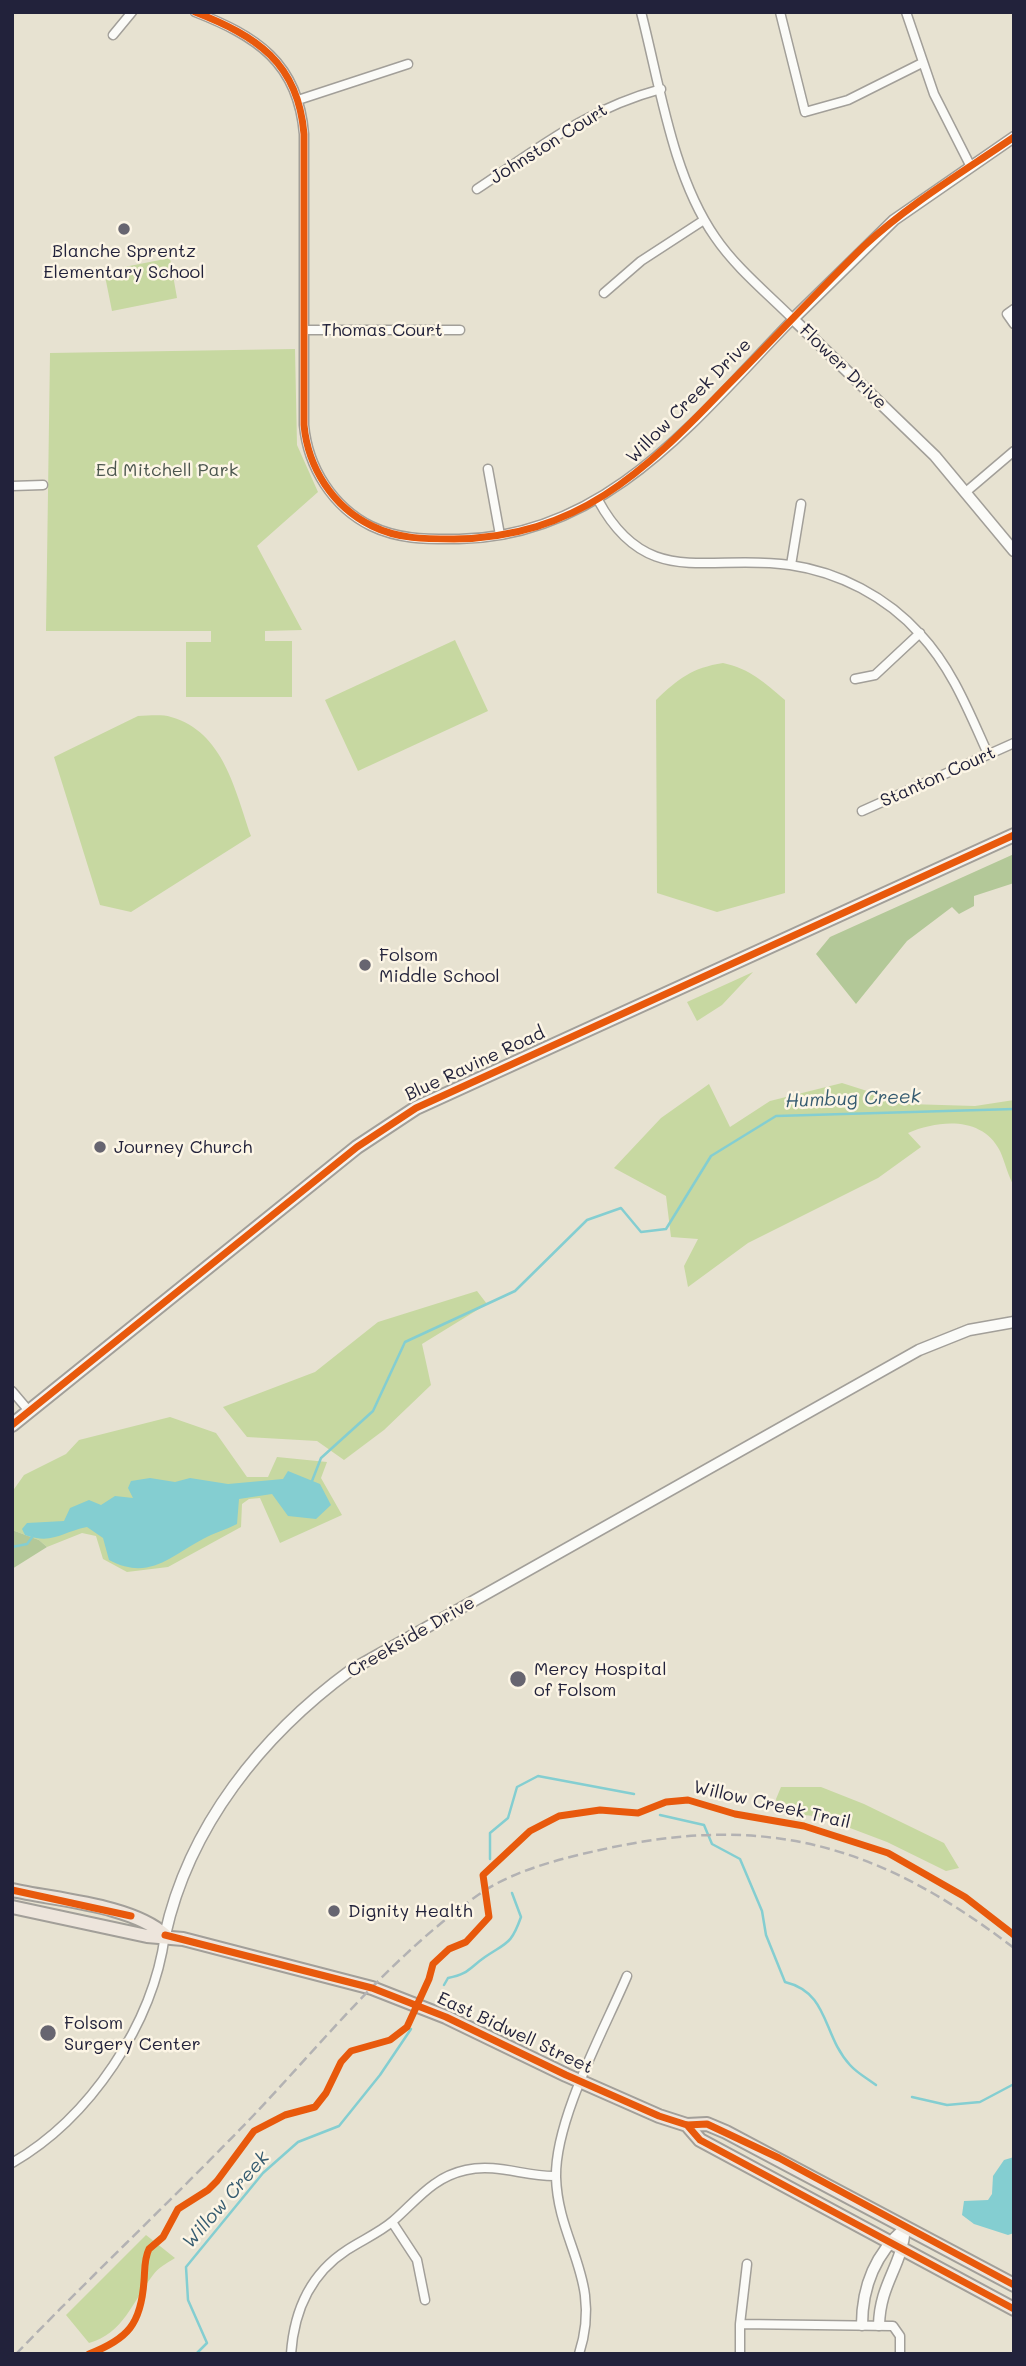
<!DOCTYPE html>
<html>
<head>
<meta charset="utf-8">
<style>
	body { margin:0 }
	#map { position:relative; width:1026px; height:2366px; overflow:hidden; background:#e7e2d1; font-family:Mali,sans-serif }
	canvas { display:block }
	.frame { position:absolute; inset:0; border:14px solid #22223b; pointer-events:none }
</style>
</head>
<body>
<div id="map">
<canvas width="1026" height="2366"></canvas>
<div class="frame"></div>
</div>
<script>
const context = document.querySelector('canvas').getContext('2d');
context.lineJoin = 'round';
function paint(path, color) { context.fillStyle = color; context.fill(path, 'evenodd'); }
function stroke(path, color, width, dash) { context.strokeStyle = color; context.lineWidth = width; context.lineCap = dash ? 'butt' : 'round'; context.setLineDash(dash || []); context.stroke(path); }
function label(font, color, halo, rows, align = 'center') {
  context.font = font + ' Mali,sans-serif'; context.lineWidth = 5; context.setLineDash([]); context.textBaseline = 'middle'; context.strokeStyle = halo; context.fillStyle = color; for (const [text, x, y, turn = 0] of rows) {
    context.save(); context.translate(x, y); context.rotate((+turn || 0) * Math.PI / 180); context.textAlign = isNaN(turn) ? turn : align; if (halo) context.strokeText(text, 0, 0); context.fillText(text, 0, 0); context.restore();
  }
}
paint(new Path2D(`
	M170,258l7,40 -65,13 -8,-40z
	M295,349l2,96 21,47 -61,54 45,84 -37,1v10h27v56h-106v-55h25v-11h-165l4,-278z
	M455,640l33,71 -130,60 -33,-71z
	M723,663c27,6 41,19 62,37v193l-68,19 -60,-19 -1,-193c23,-22 36,-32 67,-37z
	M138,716c10,0 23,-2 33,1 53,15 64,74 80,119l-120,76 -31,-7 -46,-148z
	M753,972l-31,33 -25,16 -10,-19z
	M842,1083l66,21 67,2 39,-6v86c-6,-10 -9,-24 -14,-35 -18,-35 -61,-31 -92,-18l13,14 -43,31 -130,65 -60,44 -4,-21 14,-27 -27,-2 -5,-41 -52,-28 47,-50 48,-34 21,43 40,-26z
	M477,1291l10,13 -65,40 9,41 -47,45 -40,30 -27,-19 -70,-4 -24,-30 92,-35 63,-50z
	M170,1417l46,16 31,44h21l9,-20 50,5 -6,16 21,37 -62,28 -20,-45 -11,1 -7,5 -1,23 -73,40 -41,5 -24,-13 -7,-23 -14,-3 -35,14 -8,-7 -27,-10v-38l12,-17 42,-21 13,-14z
	M781,1787h40l43,17 80,39 15,25 -13,3 -59,-29 -66,-25 -42,-5 -3,-13z
	M146,2235l29,23c-8,5 -17,10 -22,17 -20,26 -30,59 -64,68l-23,-28z`), '#c7d8a1');
paint(new Path2D(`
	M1014,854v29l-40,13v10l-15,8 -7,-7 -45,34 -51,63 -40,-50 14,-17z
	M12,1530l27,10 8,7 -35,22z`), '#b3c898');
paint(new Path2D(`
	M288,1471l32,13 11,21 -15,14 -28,-3 -16,-22 -33,5 -2,25c-11,6 -24,9 -34,15 -34,18 -54,42 -94,21l-6,-22 -16,-11c-26,5 -34,18 -62,8l-3,-6 5,-6 37,-2 6,-13 19,-8 12,5 14,-9 18,2 -5,-10 3,-7 19,-3 25,4 15,-4 38,6 55,-5z
	M1014,2157v76l-6,2 -34,-11 -12,-9 2,-14 24,-1 4,-6 1,-18 11,-16z`), '#84ced1');
stroke(new Path2D(`
	M312,1481l9,-23 52,-47 32,-69 110,-51 72,-71 34,-12 20,24 25,-3 45,-73 65,-40 238,-7
	M12,1547l15,-3 6,-8
	M660,1815l44,10 8,19 28,15 22,52 4,24 19,47c45,11 37,53 65,83 7,8 18,14 26,20
	M490,1859v-26l18,-15 9,-31 21,-11 96,18
	M444,1985l4,-7c21,-4 21,-10 37,-21 22,-15 26,-12 36,-40l-9,-24
	M912,2097l35,8 33,-3 34,-18
	M196,2354l11,-11 -19,-43 -2,-33 77,-94 35,-31 41,-16 41,-51 31,-46`), '#84ced1', 2.5);
const minor = new Path2D(`
	M195,12c61,24 103,50 109,122v291c4,43 29,82 67,101 29,14 57,13 88,13 149,-2 240,-124 334,-220 -26,-26 -57,-51 -78,-82 -43,-62 -55,-152 -74,-225
	M780,12l25,100 43,-12 74,-37
	M906,12l28,82 37,73
	M113,35l19,-23
	M298,100l110,-36
	M477,189c63,-42 110,-80 184,-100
	M604,293l37,-32 63,-41
	M1014,309l-7,5 7,10
	M304,330h156
	M488,469l12,66
	M12,486l31,-1
	M967,491l47,-40
	M598,500c49,91 110,53 192,65 49,7 97,32 130,69 32,34 49,78 68,120
	M791,565l10,-61
	M855,679l20,-4 45,-42
	M862,811l152,-68
	M12,1391l17,20
	M12,2163c78,-45 141,-139 153,-228
	M392,2222l25,38 8,40
	M740,2324l7,-60
	M291,2354c3,-43 19,-80 56,-104 15,-10 32,-17 46,-29 24,-21 40,-44 73,-51 31,-7 60,7 90,6
	M579,2354c24,-75 -21,-110 -23,-177 -1,-58 48,-147 71,-201
	M740,2354v-30l153,2 7,10v18`);
const tertiary = new Path2D(`
	M1014,137l-120,83 -101,99 142,137 79,95
	M165,1935c24,-109 97,-200 186,-265l568,-320 50,-20 45,-8
	M862,2325c0,-39 14,-72 43,-97
	M879,2325c1,-42 23,-58 26,-97`);
const secondary = new Path2D(`
	M12,1425l345,-278 59,-39 598,-273`);
const primary = new Path2D(`
	M12,1890c45,10 120,15 153,45
	M12,1907l135,29 36,3 189,49 74,29 120,58 93,41 28,9 20,-1 19,8 288,153
	M687,2125l13,15 314,169`);
stroke(minor, '#a29f99', 11);
stroke(tertiary, '#a29f99', 13);
stroke(secondary, '#a29f99', 16);
stroke(primary, '#a29f99', 16);
stroke(minor, '#fbfbf8', 8);
stroke(tertiary, '#fbfbf8', 10);
stroke(secondary, '#f5f2ed', 12);
stroke(primary, '#ede5dc', 12);
stroke(new Path2D(`
	M16,2354c77,-80 158,-156 235,-236 74,-78 143,-166 233,-227 32,-21 79,-33 116,-41 167,-38 279,-5 414,98`), '#b3b2b3', 2.5, [10, 5]);
stroke(new Path2D(`
	M195,12c61,24 103,50 109,122v291c4,43 29,82 68,101 26,13 53,13 82,13 123,-2 189,-66 269,-149 47,-47 93,-97 141,-144 45,-42 99,-74 150,-109
	M12,1425l345,-278 59,-39 598,-273
	M12,1890l119,26
	M165,1935l207,53 74,29 120,58 93,41 28,9 20,-1 72,34 235,127
	M687,2125l13,15 314,169
	M89,2354c39,-15 52,-30 55,-73 1,-11 0,-22 5,-32l14,-12 15,-28 30,-19 9,-9 37,-50 31,-16 30,-8 11,-14 15,-31 10,-11 39,-11 17,-13 22,-48 4,-15 16,-15 17,-7 23,-25 -6,-42 47,-44 29,-15 41,-6 38,3 28,-11 22,-2 47,14 69,12 84,27 77,44 49,38`), '#e8590c', 7);
for (const [x, y, r, color] of [
	[124,229,7,"#676570"],
	[365,965,7,"#676570"],
	[100,1147,7,"#676570"],
	[518,1679,9,"#676570"],
	[334,1911,7,"#676570"],
	[48,2033,9,"#676570"]
]) { const dot = new Path2D(); dot.arc(x, y, r, 0, 2 * Math.PI); context.fillStyle = color; context.fill(dot); stroke(dot, '#fcf5e5', 2.5); }
label('18px', '#22223b', '#fcf5e5', [
	["Johnston Court",549,144,-32],
	["Thomas Court",382,330],
	["Flower Drive",843,367,44],
	["Willow Creek Drive",689,401,-45],
	["Stanton Court",938,777,-24],
	["Blue Ravine Road",475,1064,-25],
	["Creekside Drive",411,1637,-30],
	["Willow Creek Trail",772,1805,13],
	["East Bidwell Street",515,2033,25]
]);
label('18px', '#22223b', '#fcf5e5', [
	["Blanche Sprentz",124,251,"center"],
	["Elementary School",124,272,"center"],
	["Folsom",379,955],
	["Middle School",379,976],
	["Journey Church",114,1147],
	["Mercy Hospital",534,1669],
	["of Folsom",534,1690],
	["Dignity Health",348,1911],
	["Folsom",64,2023],
	["Surgery Center",64,2044]
], 'left');
label('18px', '#4b564e', '#fcf5e5', [
	["Ed Mitchell Park",167,470]
]);
label('italic 19px', '#355b70', '#fcf5e5', [
	["Humbug Creek",853,1099,-2],
	["Willow Creek",226,2200,-49]
]);
</script>
</body>
</html>
